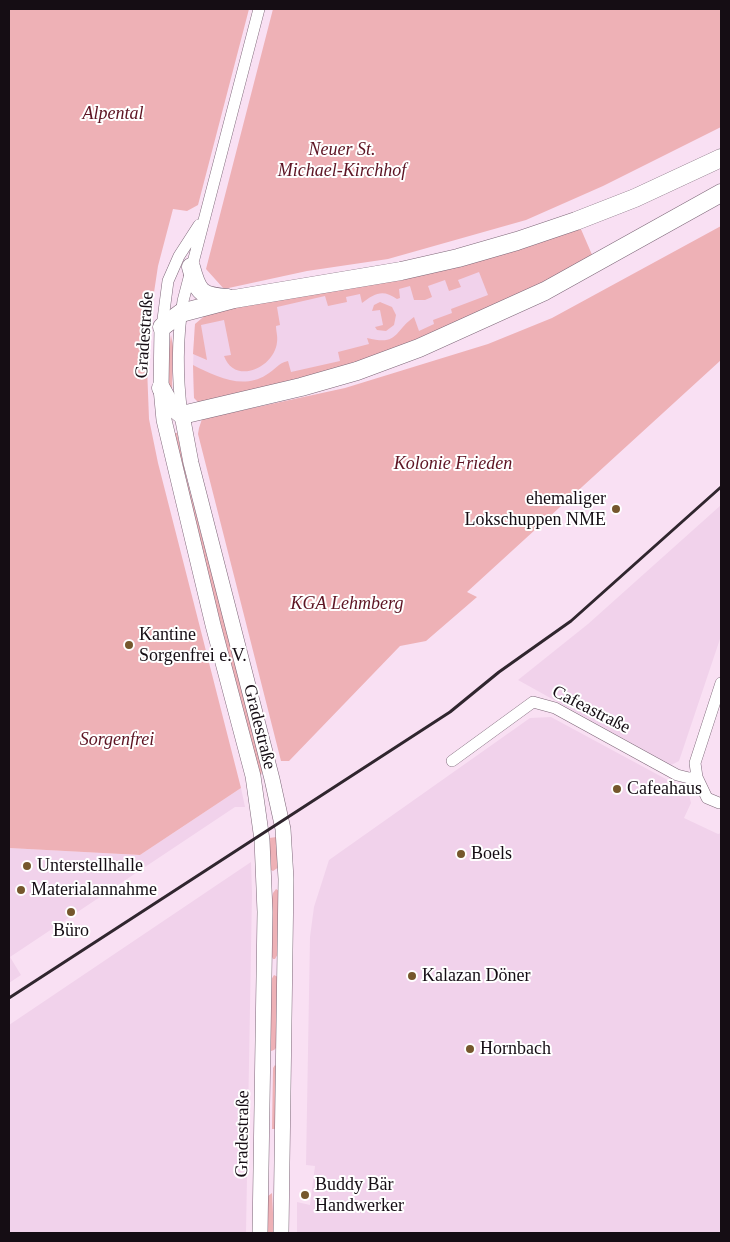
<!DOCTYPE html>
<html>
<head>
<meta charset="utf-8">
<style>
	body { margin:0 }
	#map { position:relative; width:730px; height:1242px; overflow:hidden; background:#f9e0f3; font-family:Georgia,serif }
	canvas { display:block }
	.frame { position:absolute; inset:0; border:10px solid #150d14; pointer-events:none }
</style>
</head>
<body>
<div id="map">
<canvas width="730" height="1242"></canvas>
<div class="frame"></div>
</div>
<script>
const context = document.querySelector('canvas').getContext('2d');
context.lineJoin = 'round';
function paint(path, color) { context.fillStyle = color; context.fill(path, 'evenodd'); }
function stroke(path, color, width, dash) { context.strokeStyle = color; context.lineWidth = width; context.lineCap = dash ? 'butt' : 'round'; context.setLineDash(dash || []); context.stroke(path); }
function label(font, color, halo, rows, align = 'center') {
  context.font = font + ' Georgia,serif'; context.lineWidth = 4; context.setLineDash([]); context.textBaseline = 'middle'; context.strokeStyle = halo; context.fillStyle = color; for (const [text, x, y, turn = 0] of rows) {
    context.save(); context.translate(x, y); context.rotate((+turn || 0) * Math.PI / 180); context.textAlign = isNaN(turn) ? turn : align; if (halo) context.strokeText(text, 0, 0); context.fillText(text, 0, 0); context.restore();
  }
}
paint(new Path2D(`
	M593,257l-181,87 -218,54 -1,-33 2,-41 135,-35z
	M721,505v131l-42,125 -8,4 -153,-85 70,-56z
	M551,717l137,74 3,12 -7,15 34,16 3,-1v400h-424v-31l13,3 5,-39 -9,-1 4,-228 4,-30 15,-47 201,-142z
	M241,788l4,19h-10l-225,150 11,18 -12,8v-135l131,7z
	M251,862l1,31 -6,340h-237v-208z`), '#f1d2eb');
paint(new Path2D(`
	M9,9h240l-51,196 -11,6 -14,-2 -15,57 -8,53 -3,48 2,52 9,44 83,325 -101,67 -131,-7z
	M273,9h448v118l-118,59 -77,34 -138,39 -81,12 -83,18 -18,-20z
	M721,226v134l-254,232 10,5 -51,44 -26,5 -111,115h-8l-83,-327 1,-6 3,-9 143,-31 143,-44 64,-26z
	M580,227l13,30 -50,28 -91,43 -96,36 -156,40 -6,-6 -1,-33c22,11 49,25 73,10 9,-5 12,-12 22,-14l3,11 49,-11 -2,-9 31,-8 -2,-6c32,8 26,-6 47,-21l5,14 15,-7 -1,-4 19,-7 -1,-4 37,-14 -9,-23 -21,8 3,7 -12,4 -4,-11 -17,6 4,11 -7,3h-11l-4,-14 -11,3 1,9 -3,1c-14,-10 -22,-6 -35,4l-2,-9 -14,3 1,5 -19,4 -3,-10 -48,11 3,18 -4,1c0,5 2,11 1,16 -2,25 -42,44 -53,14l7,-1 -7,-35 -23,5 6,35 -14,-6 2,-30 13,-11z
	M380,302l12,5 4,8 -2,10 -8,6 -9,-1 -2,-3 8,-2 -3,-15 -8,1 2,-6z
	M171,335l2,12 -1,44 -3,-3 -1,-32z
	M173,433h4l10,47 76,288 -2,7h-1l-77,-295z
	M277,837l2,30 -6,4 -2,-1 -2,-32z
	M276,889l3,2v61l-4,7h-2l-2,-4 1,-57 1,-5z
	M274,975l4,2 -1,70 -3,3 -3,1v-71z
	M275,1065l1,1v63h-4l1,-61z
	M272,1193l2,40h-8l2,-37z`), '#eeb1b6');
const minor = new Path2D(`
	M162,327l6,-46 11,-25 20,-31
	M182,415c-5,-38 -5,-76 1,-114l76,-292
	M452,761l81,-59 22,6 122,67 12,3 8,-1
	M719,803l-12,-5 -10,-21 -2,-14 26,-80`);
const major = new Path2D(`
	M162,327l-1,61 3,32 49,205 40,151 9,64 3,72 -5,321
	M182,415l9,48 81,316 11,50 3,50 -5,354`);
const highway = new Path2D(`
	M191,267c7,26 10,29 37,31
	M162,327l19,-14 53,-14 167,-28 57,-13 59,-17 59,-20 59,-23 86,-40
	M161,388l10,18 11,9 119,-28 56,-16 62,-23 126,-57 176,-98`);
stroke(minor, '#7d6778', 12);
stroke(major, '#7d6778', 16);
stroke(highway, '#7d6778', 19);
stroke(minor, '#fff', 11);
stroke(major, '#fff', 15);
stroke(highway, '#fff', 18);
stroke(new Path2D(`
	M9,998l441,-286 49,-40 72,-51 150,-134`), '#30262e', 3);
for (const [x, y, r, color] of [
	[616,509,5,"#75572c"],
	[129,645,5,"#75572c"],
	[617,789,5,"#75572c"],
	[461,854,5,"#75572c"],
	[27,866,5,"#75572c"],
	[21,890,5,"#75572c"],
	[71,912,5,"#75572c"],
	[412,976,5,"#75572c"],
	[470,1049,5,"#75572c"],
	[305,1195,5,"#75572c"]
]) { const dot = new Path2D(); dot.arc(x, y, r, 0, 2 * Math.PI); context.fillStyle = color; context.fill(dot); stroke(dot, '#fff', 2); }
label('italic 18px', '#5d1423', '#fff', [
	["Alpental",113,114],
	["Neuer St.",342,150],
	["Michael-Kirchhof",342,171],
	["Kolonie Frieden",453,464],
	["KGA Lehmberg",347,604],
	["Sorgenfrei",117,740]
]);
label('18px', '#150d14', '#fff', [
	["Gradestraße",145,335,-86],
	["Cafeastraße",591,710,27],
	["Gradestraße",259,727,76],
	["Gradestraße",243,1134,-89]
]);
label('18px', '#150d14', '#fff', [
	["ehemaliger",606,499,"right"],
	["Lokschuppen NME",606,520,"right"],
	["Kantine",139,635],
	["Sorgenfrei e.V.",139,656],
	["Cafeahaus",627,789],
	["Boels",471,854],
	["Unterstellhalle",37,866],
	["Materialannahme",31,890],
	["Büro",71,931,"center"],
	["Kalazan Döner",422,976],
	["Hornbach",480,1049],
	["Buddy Bär",315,1185],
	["Handwerker",315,1206]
], 'left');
</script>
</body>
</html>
